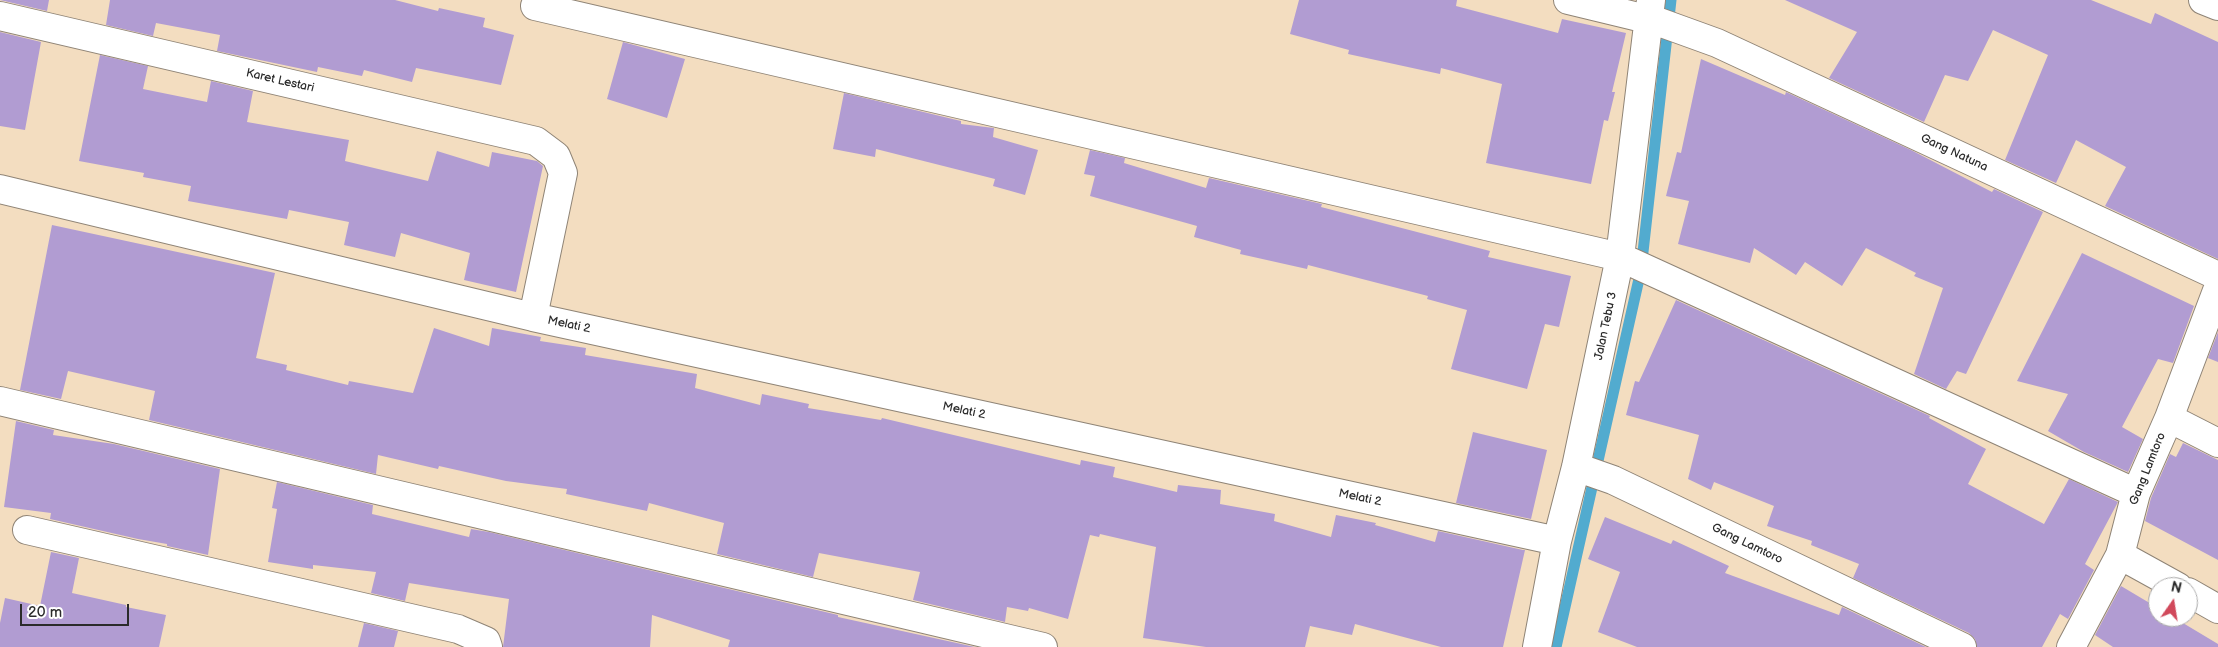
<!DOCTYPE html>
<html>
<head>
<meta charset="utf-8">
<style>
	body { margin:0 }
	#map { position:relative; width:2218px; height:647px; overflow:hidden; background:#f3ddc0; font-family:"Balsamiq Sans",sans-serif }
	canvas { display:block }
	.north { position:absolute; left:2148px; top:577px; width:50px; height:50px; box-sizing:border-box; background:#fff; border:1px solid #aaa; border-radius:50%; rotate:13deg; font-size:14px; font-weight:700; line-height:20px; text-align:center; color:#2b2b2b }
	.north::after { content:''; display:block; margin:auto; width:18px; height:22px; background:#d1495b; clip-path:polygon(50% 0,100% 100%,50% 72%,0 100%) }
	.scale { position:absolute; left:20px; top:604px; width:109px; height:22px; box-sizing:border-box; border:2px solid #2b2b2b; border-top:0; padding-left:6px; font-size:15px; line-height:18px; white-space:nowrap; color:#2b2b2b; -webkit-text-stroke:4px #fff; paint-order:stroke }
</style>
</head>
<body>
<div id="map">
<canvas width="2218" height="647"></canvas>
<div class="north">N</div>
<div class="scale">20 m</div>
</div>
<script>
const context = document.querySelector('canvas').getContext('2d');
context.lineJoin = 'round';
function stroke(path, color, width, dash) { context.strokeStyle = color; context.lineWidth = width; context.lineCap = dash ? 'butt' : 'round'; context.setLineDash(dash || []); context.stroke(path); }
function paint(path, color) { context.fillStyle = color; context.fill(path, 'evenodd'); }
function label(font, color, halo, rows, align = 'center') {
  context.font = font + ' "Balsamiq Sans",sans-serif'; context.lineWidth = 4.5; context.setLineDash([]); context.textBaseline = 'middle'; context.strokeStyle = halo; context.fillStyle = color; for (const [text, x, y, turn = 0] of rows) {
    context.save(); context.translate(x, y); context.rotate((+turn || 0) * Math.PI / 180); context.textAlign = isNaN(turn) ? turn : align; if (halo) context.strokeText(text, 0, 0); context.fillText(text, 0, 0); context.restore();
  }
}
stroke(new Path2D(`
	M1556,647l85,-377 30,-270`), '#52abcf', 11);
paint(new Path2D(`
	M0,0h49l-2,11z
	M110,0h285l43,11 1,-3 46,10 -2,9 31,8 -13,50 -85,-17 -4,14 -48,-12 -2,6 -44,-9 -1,5 -100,-21 3,-16 -64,-12 -3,13 -47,-11z
	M1299,0h158l-1,6 102,27 4,-14 64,14 -14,59h3l-7,29 -4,-1 -13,64 -105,-21 16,-79 -61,-16 -1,6 -92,-20 1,-4 -59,-16z
	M1785,0h306l60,24 4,-11 63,29v217l-113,-53 21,-39 -50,-27 -20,43 -51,-23 43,-105 -55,-25 -25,51 -23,-6 -21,47 -95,-44 28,-46z
	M0,32l41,10 -16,88 -25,-4z
	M623,42l62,17 -18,59 -60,-19z
	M100,55l48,11 -5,23 64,13 4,-21 42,10 -6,31 102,18 -4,21 83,20 9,-30 52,16 3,-15 45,9 6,5 -27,126 -52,-12 6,-27 -69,-20 -6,24 -51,-12 5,-23 -60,-12 -2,9 -99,-18 3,-15 -48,-9 1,-4 -65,-12z
	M1701,59l84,36 1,-3 125,58 81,42 2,-3 49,23 -77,162 -9,-3 -11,18 -32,-15 29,-86 -29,-12 2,-3 -50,-25 -24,38 -37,-24 -9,13 -42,-27 -4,15 -72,-19 11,-43 -23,-5 11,-44 4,1z
	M844,93l117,28v3l33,4 -1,9 45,13 -13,45 -32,-9 2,-7 -119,-30 -1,8 -42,-8z
	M1090,150l35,8 -1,5 82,25 3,-10 113,26 -1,3 169,44 -2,6 83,19 -12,51 -14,-3 -18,65 -76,-20 16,-59 -40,-11 1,-3 -120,-31 -1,4 -67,-15 1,-4 -47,-13 3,-11 -107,-30 5,-20 -11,-2z
	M52,225l223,48 -19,85 31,7 -1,5 62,15 1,-4 64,12 21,-65 55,18 3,-18 49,9 -1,4 46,7 -1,7 112,19 -2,14 65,17 2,-11 47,10 -1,4 73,12 1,-2 198,47 1,-5 34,7 -2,10 64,15 1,-7 43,5 -1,14 55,10 -1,7 57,16 5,-22 40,8 -1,2 60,17 3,-11 85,19h2l-22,97h-62l-86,-23 -3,11 -42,-9 -5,21h-99l-63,-9 13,-91 -56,-13 -1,3 -9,-2 -22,84 -39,-11 -1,3 -21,-4 -2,15 -92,-22 7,-28 -101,-19 -6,24 -96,-23 7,-31 -75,-20 -2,8 -81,-17 1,-5 -61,-8 -67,-15 -1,3 -60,-14 -2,19 -227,-54 6,-29 -87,-20 -7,28 -41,-9z
	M2082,253l112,53 -21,57 -15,-4 -36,68 21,12 -15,33 -44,-20 -36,-21 20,-37 -51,-13z
	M1676,300l254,116 -1,2 57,31 -18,35 76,40 25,-45 49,23 -33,62 9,6 -26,49 -8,-5 -18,33h-65l-2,-8 -6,-6 -116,-55 6,-14 -48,-19 1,-4 -45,-15 7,-20 -60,-24 -3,8 -23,-11 11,-44 -73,-20 9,-34 4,1z
	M2218,332v30l-10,-4z
	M16,421l38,9 -1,5 61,9 106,25 -12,86 -41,-9v-2l-29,-5 -88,-20 1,-6 -47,-6z
	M1473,432l74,18 -16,69 -75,-16z
	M2183,443l35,17v100l-73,-39 6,-23 19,-44 6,3z
	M277,482l96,23 -1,9 97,23 2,-8 18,3 349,83v2l137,30h-247l2,-7 -78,-25 -2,32h-147l6,-48 -100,-16 -4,18 -34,-8 5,-21 -63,-7v4l-45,-7 9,-53 -5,-1z
	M1605,517l66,27 2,-4 56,26 -4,7 114,42 3,-8 84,40h-289l-39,-15 22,-60 -32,-13z
	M51,552l28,6 -7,35 54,12v2l40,8 -7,32h-159v-24l5,-25 35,8z
	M2121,586l37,22v9h15l45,27v3h-105l-18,-12z
	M364,623l34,8 -4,16h-36z`), '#b19cd2');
const minor = new Path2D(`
	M1568,0l91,22 58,21 501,233
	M2203,0l15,6
	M535,6l1085,251 516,236
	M0,16l536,125 20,15 7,17 -30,144 1024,224
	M0,189l533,128
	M0,401l1043,246
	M2169,418l49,25
	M1576,467l37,13 349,167
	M27,530l431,99 28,12 2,6
	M2120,555l58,32
	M2188,592l30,17
	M1537,647l20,-106 19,-74 44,-210 31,-257
	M2071,647l49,-92 16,-62 33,-75 49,-130`);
stroke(minor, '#8f8476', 30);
stroke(minor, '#fff', 28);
label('12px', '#2b2b2b', '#fff', [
	["Karet Lestari",280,81,13],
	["Gang Natuna",1954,153,25],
	["Melati 2",569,325,12],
	["Jalan Tebu 3",1606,326,-78],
	["Melati 2",964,411,12],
	["Gang Lamtoro",2148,469,-68],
	["Melati 2",1360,498,12],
	["Gang Lamtoro",1747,544,26]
]);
</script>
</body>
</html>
